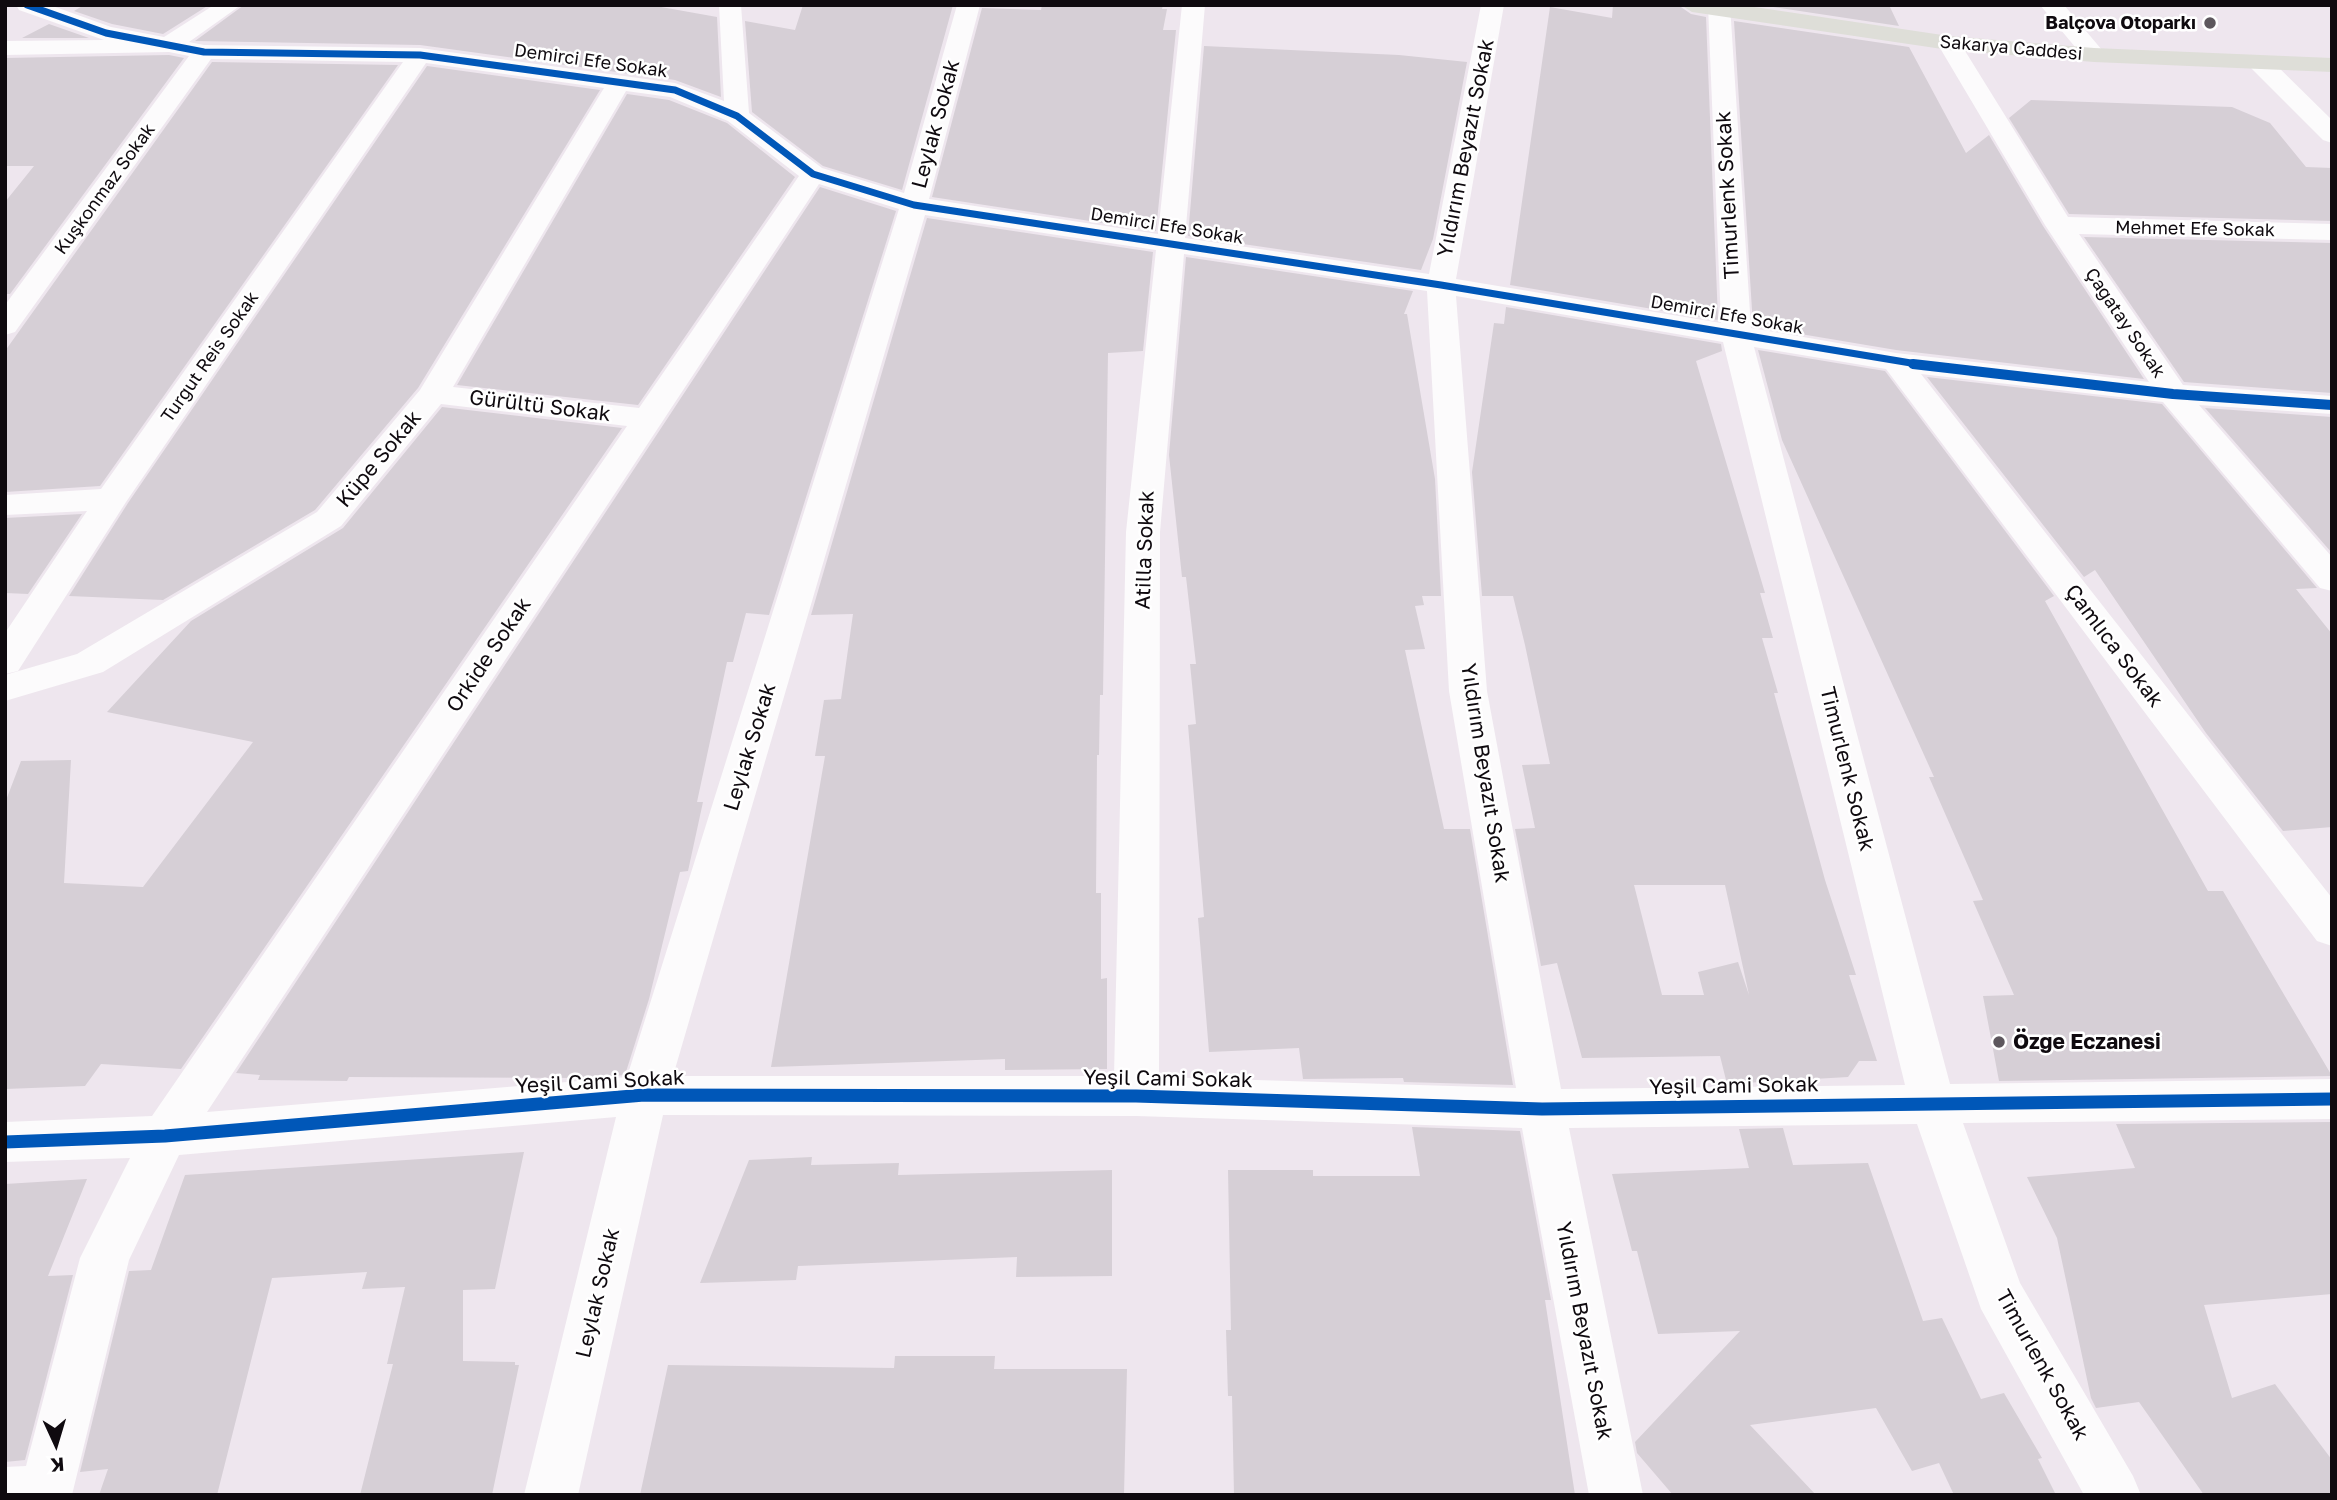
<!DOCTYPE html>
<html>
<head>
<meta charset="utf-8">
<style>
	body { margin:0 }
	#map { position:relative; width:2337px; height:1500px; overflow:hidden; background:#eee6ee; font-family:"Golos Text",sans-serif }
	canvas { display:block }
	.frame { position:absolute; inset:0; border:7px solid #0f0a0f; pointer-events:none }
	.north { position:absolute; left:21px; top:1409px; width:70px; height:70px; -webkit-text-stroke:5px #fff; paint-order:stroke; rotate:176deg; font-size:19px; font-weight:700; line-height:28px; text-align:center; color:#0f0a0f }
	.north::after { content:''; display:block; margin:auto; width:24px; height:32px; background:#0f0a0f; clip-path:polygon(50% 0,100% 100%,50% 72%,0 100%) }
</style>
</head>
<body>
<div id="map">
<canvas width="2337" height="1500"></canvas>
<div class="frame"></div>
<div class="north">K</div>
</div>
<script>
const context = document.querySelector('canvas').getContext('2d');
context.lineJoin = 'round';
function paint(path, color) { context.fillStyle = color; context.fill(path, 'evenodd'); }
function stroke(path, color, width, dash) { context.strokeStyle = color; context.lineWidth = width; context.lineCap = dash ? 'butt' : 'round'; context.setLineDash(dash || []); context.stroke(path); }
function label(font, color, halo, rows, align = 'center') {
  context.font = font + ' "Golos Text",sans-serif'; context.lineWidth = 5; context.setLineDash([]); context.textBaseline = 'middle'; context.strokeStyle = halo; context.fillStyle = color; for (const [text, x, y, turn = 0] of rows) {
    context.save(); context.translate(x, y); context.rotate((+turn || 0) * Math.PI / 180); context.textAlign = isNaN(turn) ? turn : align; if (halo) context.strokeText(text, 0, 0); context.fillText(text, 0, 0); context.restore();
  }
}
paint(new Path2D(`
	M84,5h125l-46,29 -51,-10 -38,-13z
	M244,5h406l67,12 4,80 -46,-17 -255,-35 -225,-4z
	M803,5h150l-51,185 -79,-24 -71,-54 -7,-91 50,9z
	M1042,5h121l-1,4h5l-4,21h13l-20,201 -224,-34 50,-189 59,2z
	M1613,5h65l13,9 15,3 12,303 -208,-35 40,-278 62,11z
	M1760,5h129l10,21z
	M1734,21l175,26 57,106 23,-18 54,91 101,153 -248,-29 -143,-24z
	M49,24l40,14h-67z
	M1204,46l195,9 68,7 -34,177 -12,31 -233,-34z
	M169,55l15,3 -174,236h-5v-92l29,-36h-29v-108z
	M212,62l186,3 -298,421 -95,6v-141z
	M427,66l173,24 -182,298 -103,122 -152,90 -94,-4 59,-93z
	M627,94l42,6 58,23 68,54 -157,228 -181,-20z
	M2031,100l201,7 38,16 36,44 26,1v53l-263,-7 -60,-96z
	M820,187l76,24 -127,404 -23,-2 -13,49h-6l-30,140h6l-15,69 -8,1 -31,127 -24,76 -39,3 -237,-1 -2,4 -89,-1 2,-5 -24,-2z
	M927,218l226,34 -10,99 -35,2 -5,342h-3l-1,60h-2l-1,138h5v86l6,-1v91l-102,1v-11l-234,8 54,-311h-10l9,-56 17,-1 12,-85 -42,1z
	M2084,237l248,6v150l-148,-11z
	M1186,257l227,34 -9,23h3l28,165 6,117h-19l2,9 -9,1 10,43 -20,1 39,179h26l43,256 -109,-3 -1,-4 -100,1 -4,-31 -90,4 -11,-134 6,-1 -16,-192 8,-1 -6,-60h6l-10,-87h-4l-13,-122z
	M1506,307l215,37 1,7 -26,10 69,232h-5l13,45h-11l16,55h-4l51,187 31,95h-7l28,86h-18l-11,16 -121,7 -7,-28 -138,2 -25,-95 -16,3 -26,-137 20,-1 -13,-63 28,-1 -25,-119 -12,-49h-31l-10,-124 22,-149 10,1zM1634,885h91l24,110 -11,-33 -40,10 6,23h-42z
	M1758,350l127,21 169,225 -9,5 163,290h15l109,185 -333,5 -16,-85 31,-1 -41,-94 10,-1 -54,-123h5l-152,-337z
	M1927,377l235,27 155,184 -21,1 36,45v193l-49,4 -77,-98 -111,-163 -11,7z
	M442,407l180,21 -441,641 -80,-5 -16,22 -80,3v-286l16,-42 50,-1 -7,123 79,4 110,-145 -146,-30 84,-91 152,-93z
	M2205,408l127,9v136z
	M82,514l-54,80 -23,-1v-75z
	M2332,1122v172l-128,11 28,93 43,-14 57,76v35h-128l-65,-93 -43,6 -5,-10 -34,-160 -30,-61 108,-9 -19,-44z
	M1412,1127l108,4 31,169h-6l30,195h-341l-2,-99h-4l-2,-66h5l-3,-160h85v6h107z
	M1783,1128l10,37 75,-2 55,158 19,-3 39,81 23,-6 38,65 -4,1 18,36h-102l-15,-32 -27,8 -36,-63 -126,17 66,70h-143l-36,-42 -2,-11 105,-111 -82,3 -21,-83h-5l-20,-77 137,-6 -10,-39z
	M524,1152l-29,137 -32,1v71l52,1v3h4l-27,130h-132l33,-131h-6l18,-77 -43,2 5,-17 -95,6 -55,217h-118l9,-26 -28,3 49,-201 22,-1 34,-95z
	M812,1157l-1,8 88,-2 -1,12 214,-5v106l-96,1 1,-20 -219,9 -2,14 -96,3 49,-123z
	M87,1179l-39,97 25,-1 -48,185 -20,2v-278z
	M895,1356h100l-1,13h133l-3,126h-484l28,-130 226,3z`), '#d6cfd6');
paint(new Path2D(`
	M16,5h34l61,22 53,10 50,-32h27l-52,37 15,3 216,3 255,35 49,18 -5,-96h22l8,108 73,55 82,25 53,-188h23l-51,194 229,35 24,-229h23l-20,233 244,36 52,-269h23l-48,274 265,44 -13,-318h22l21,323 145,25 253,29 -104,-157 -108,-182 4,-5h16l111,179 264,7v16l-253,-6 104,151 149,11v18l-133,-9 133,152v34l-12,-3 -157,-186 -242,-28 411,524v48l-15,-5 -431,-572 -132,-22 196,737 382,-5v40l-369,4 57,160 113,193 8,19h-57l-103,-186 -64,-185 -348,4 74,367h-54l-67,-367 -386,-12 -473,-1 -85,380h-54l92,-378 -437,38 -50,105 -57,235h-67v-28l21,-1 54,-208 50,-100 -125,4v-40l147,-6 475,-690 -186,-22 -100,122 -238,146 -98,29v-26l72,-21 240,-142 103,-122 184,-302 -178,-25 -300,439 -108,169 -13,3v-41l82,-122 -82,4v-20l96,-6 302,-427 -192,-3 -196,273 -10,3v-30l184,-249 -20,-4 -164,3v-14l99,-1 -85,-30zM626,91l44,6 58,24 71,55 -160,232 -186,-21zM819,184l80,25 -272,868 -420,35zM925,215l231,35 -30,282 -12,544h-441zM1184,254l243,37 22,400 67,397 -357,-11 1,-545zM1456,296l267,46 182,743 -344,4 -74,-398z
	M2040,5h24l38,45 4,5 -4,5h-16z
	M2259,55l9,2 64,63v23l-9,-3 -73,-73 -3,-5 3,-5z`), '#fcfbfc');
paint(new Path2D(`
	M1681,5h60l208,31 145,12 238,10v14l-238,-10 -145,-12 -257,-38z`), '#deded8');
stroke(new Path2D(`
	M27,5l79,28 98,19 216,3 255,35 62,26 76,58 101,31 527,80 488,81`), '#0057b8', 7);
stroke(new Path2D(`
	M1913,364l260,30 159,11`), '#0057b8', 10);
stroke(new Path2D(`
	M5,1142l160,-6 479,-41 492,1 406,13 790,-10`), '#0057b8', 13);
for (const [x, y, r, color] of [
	[2210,23,7,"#5d575d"],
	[1999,1042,7,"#5d575d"]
]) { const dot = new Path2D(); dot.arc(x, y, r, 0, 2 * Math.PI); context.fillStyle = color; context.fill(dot); stroke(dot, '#fff', 2.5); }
label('bold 18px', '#0f0a0f', '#fff', [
	["Balçova Otoparkı",2196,23]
], 'right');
label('18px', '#0f0a0f', '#fff', [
	["Sakarya Caddesi",2011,48,5],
	["Demirci Efe Sokak",591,61,8],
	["Kuşkonmaz Sokak",105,189,-54],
	["Demirci Efe Sokak",1167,226,9],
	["Mehmet Efe Sokak",2195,229,1],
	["Demirci Efe Sokak",1727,315,10],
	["Çağatay Sokak",2125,323,56],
	["Turgut Reis Sokak",210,357,-55]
]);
label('21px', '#0f0a0f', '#fff', [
	["Leylak Sokak",936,124,-75],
	["Yıldırım Beyazıt Sokak",1466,148,-79],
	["Timurlenk Sokak",1728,195,-93],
	["Gürültü Sokak",540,406,7],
	["Küpe Sokak",379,459,-50],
	["Atilla Sokak",1145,550,-88],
	["Çamlıca Sokak",2114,646,53],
	["Orkide Sokak",489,655,-56],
	["Leylak Sokak",750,747,-73],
	["Timurlenk Sokak",1847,769,76],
	["Yıldırım Beyazıt Sokak",1485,773,81],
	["Yeşil Cami Sokak",1168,1079,1],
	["Yeşil Cami Sokak",600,1082,-3],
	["Yeşil Cami Sokak",1734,1086,-1],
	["Leylak Sokak",598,1293,-77],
	["Yıldırım Beyazıt Sokak",1584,1331,79],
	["Timurlenk Sokak",2042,1365,61]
]);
label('bold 21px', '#0f0a0f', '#fff', [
	["Özge Eczanesi",2013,1042]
], 'left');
</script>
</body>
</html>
